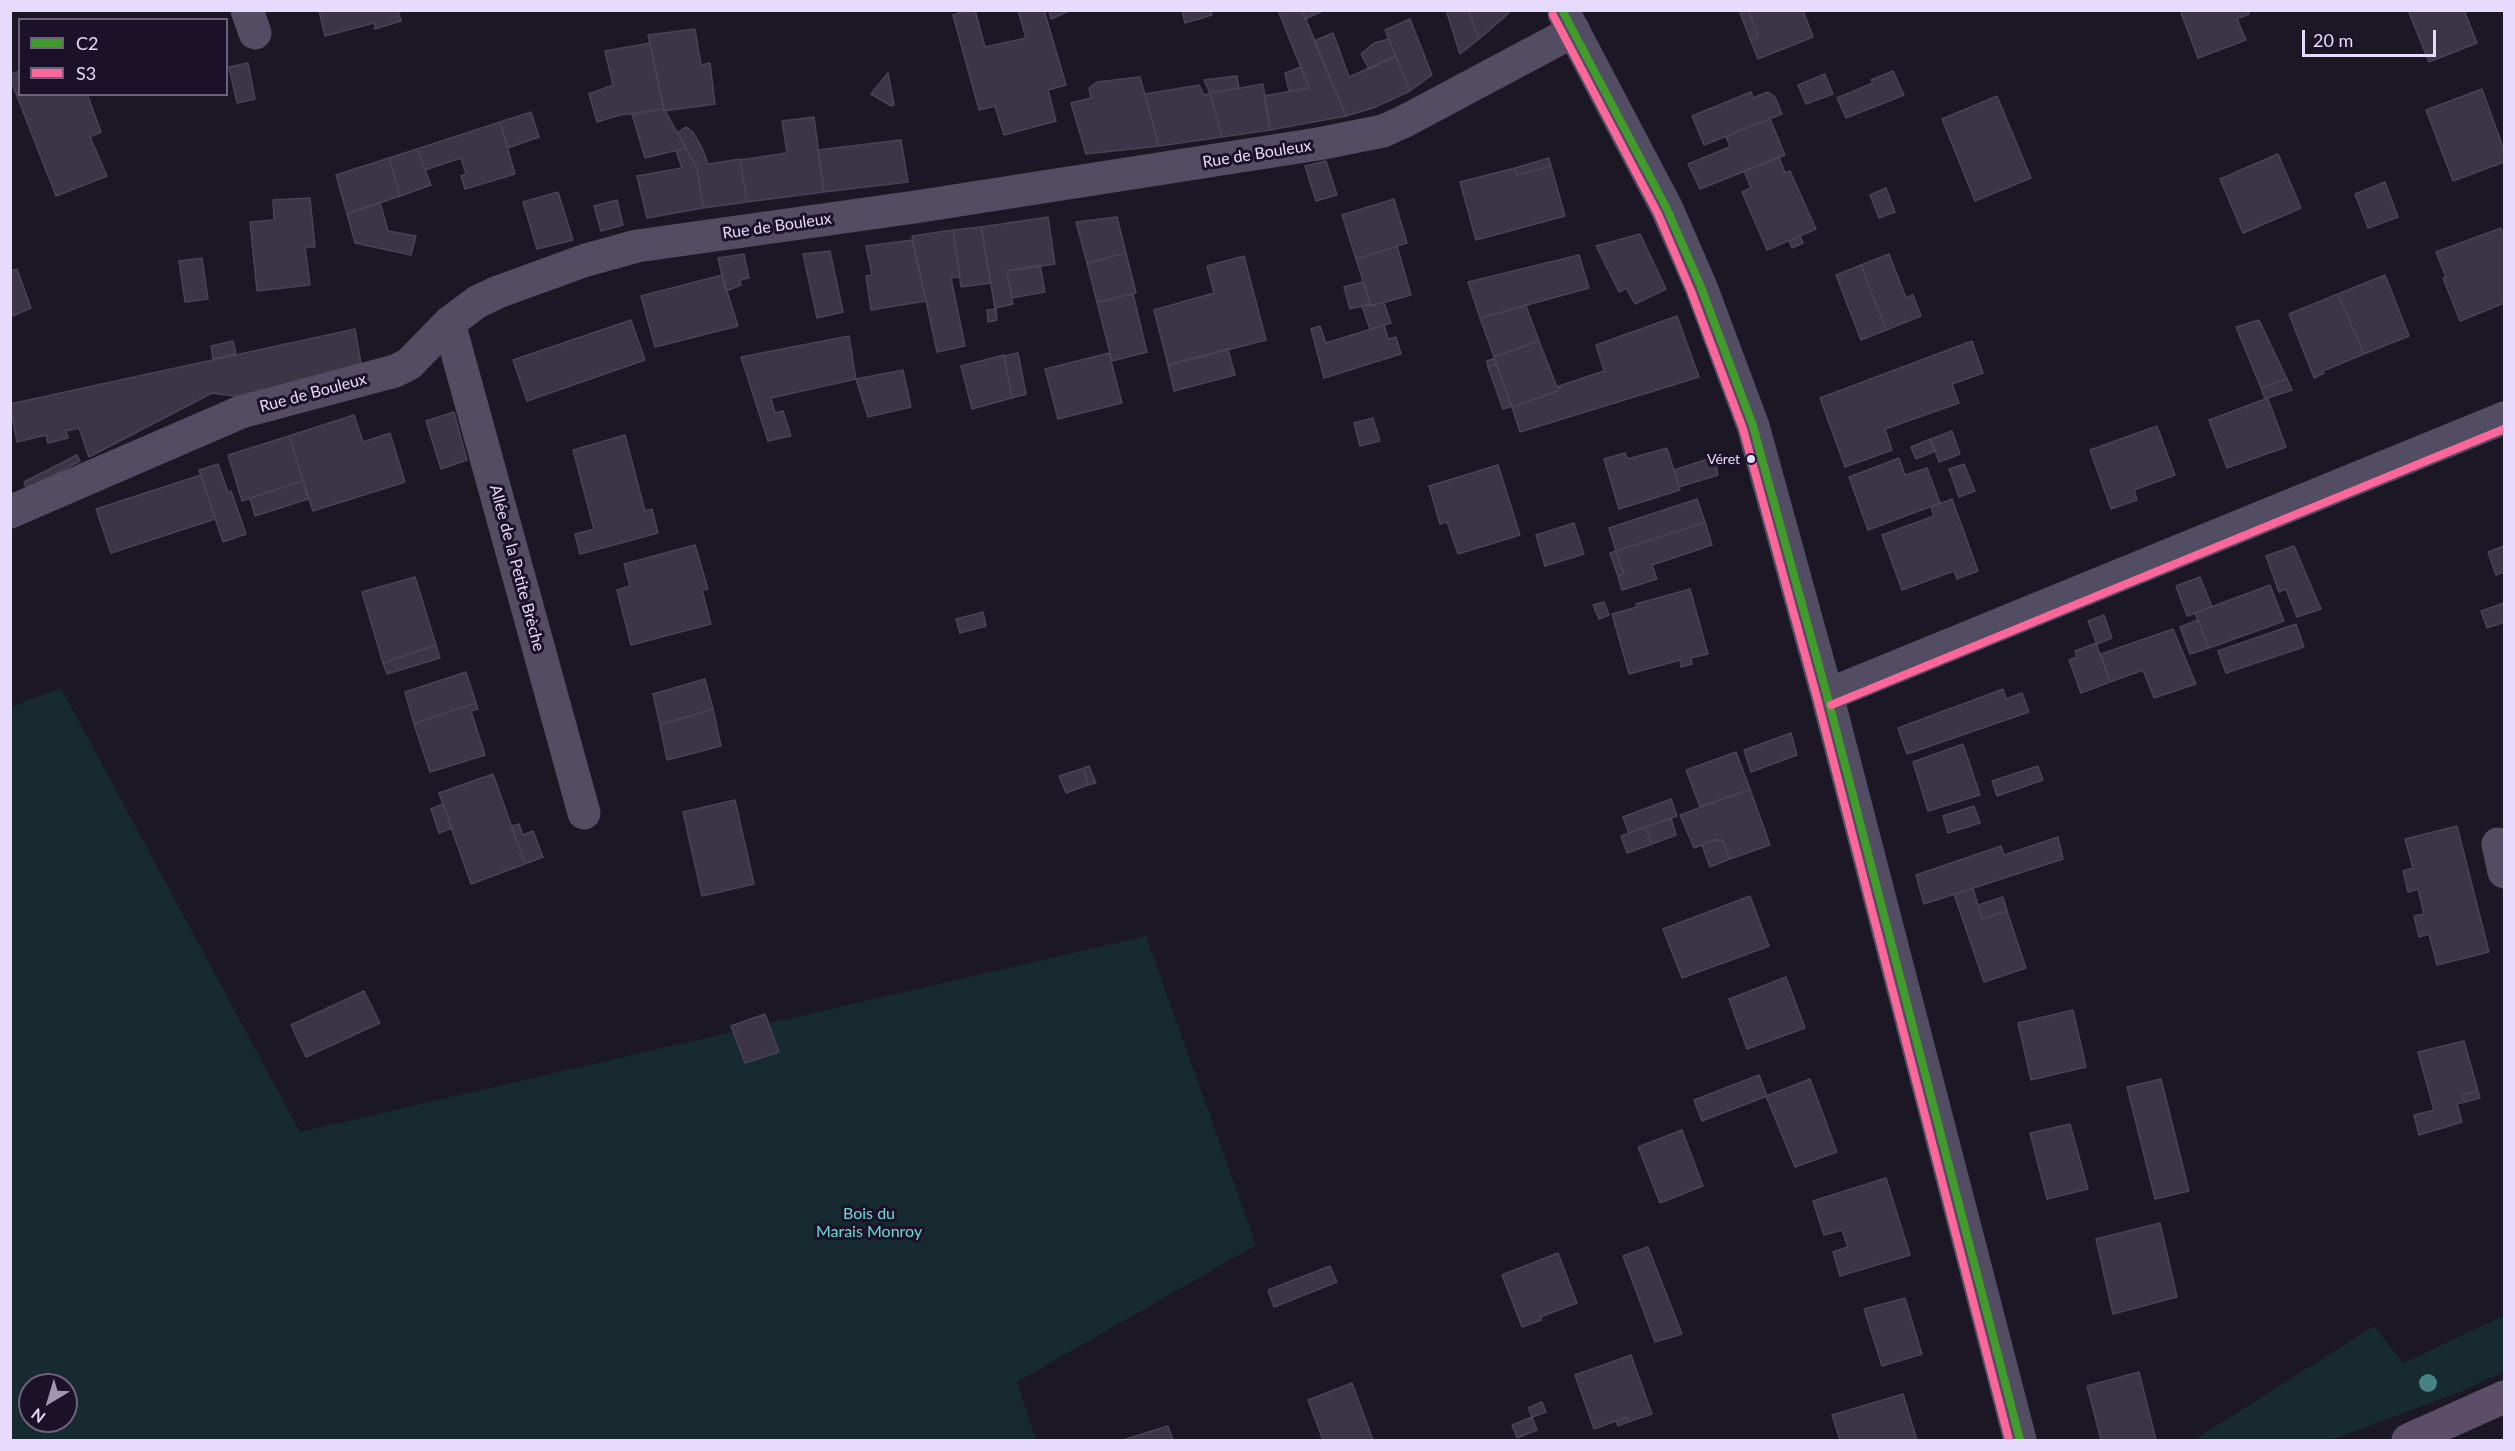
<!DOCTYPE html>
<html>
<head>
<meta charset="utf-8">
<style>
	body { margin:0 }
	#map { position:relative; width:2515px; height:1451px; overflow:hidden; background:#1c1724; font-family:Lato,sans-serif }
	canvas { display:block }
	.frame { position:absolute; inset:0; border:12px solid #e7dbfd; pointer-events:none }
	.legend { position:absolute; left:18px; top:18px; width:210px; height:78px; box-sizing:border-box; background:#1b1229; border:2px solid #6d627e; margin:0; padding:8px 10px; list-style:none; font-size:18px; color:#e7dbfd }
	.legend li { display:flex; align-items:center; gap:12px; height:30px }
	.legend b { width:30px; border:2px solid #6d627e }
	.north { position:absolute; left:18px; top:1373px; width:60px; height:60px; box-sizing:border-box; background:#1b1229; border:2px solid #6d627e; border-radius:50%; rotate:218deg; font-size:16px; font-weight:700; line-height:24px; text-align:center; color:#e7dbfd }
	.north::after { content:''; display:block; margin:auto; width:21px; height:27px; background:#a096b1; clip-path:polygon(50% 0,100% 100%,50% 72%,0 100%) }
	.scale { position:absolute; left:2302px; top:30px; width:134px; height:27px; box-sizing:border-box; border:3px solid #e7dbfd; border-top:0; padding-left:8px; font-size:18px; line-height:21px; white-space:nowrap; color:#e7dbfd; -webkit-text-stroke:4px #1b1229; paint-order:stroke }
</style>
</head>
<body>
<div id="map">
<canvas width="2515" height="1451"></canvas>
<div class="frame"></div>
<ul class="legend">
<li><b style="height:8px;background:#429c2c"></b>C2</li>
<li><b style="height:8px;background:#f69"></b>S3</li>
</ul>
<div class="north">N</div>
<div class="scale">20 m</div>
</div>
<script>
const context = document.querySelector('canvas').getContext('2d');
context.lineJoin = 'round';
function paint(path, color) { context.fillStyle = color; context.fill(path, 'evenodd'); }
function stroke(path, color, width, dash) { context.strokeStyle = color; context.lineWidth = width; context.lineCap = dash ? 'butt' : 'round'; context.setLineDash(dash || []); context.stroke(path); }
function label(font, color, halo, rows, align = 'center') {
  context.font = font + ' Lato,sans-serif'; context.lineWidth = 6; context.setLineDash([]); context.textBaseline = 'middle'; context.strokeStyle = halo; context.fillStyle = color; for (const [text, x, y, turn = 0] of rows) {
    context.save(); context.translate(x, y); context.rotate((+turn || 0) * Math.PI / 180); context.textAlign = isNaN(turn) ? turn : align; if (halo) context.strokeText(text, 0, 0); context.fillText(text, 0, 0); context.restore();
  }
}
paint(new Path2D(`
	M61,688l239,444 846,-196 110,309 -239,137 19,58h-1025v-733zM30,1385h36v36h-36z
	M2504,1316v56l-44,20 -129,48h-137l180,-114 29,37z`), '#162a30');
const building = new Path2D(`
	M319,10h79l3,11 -26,8 -1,-6 -49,13z
	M968,10h7l10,37 41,-9 -8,-28h26l22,75 -18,5 8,31 -52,14 -9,-29 -16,4 -26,-95z
	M1049,10h22l-20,9z
	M1182,10h28l2,5 -27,8z
	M1278,10h24l44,106 -76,14 -6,-34 45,-8z
	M1302,10h23l-20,9z
	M1446,10h22l11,29 -19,15z
	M1468,10h39l2,3 -30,26z
	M1739,10h9l10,26 -8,3z
	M1748,10h55l10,27 -55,22 -8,-20 8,-3z
	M2180,10h68l1,4 -12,5 9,21 -48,18z
	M2408,10h56l13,33 -48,19z
	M1410,19l22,56 -22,16 -25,-61z
	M695,29l6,36 9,-2 5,41 -51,7 -16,-76z
	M1333,33l16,44 47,-21 14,35 -37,17 -27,8 -32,-75z
	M1389,39l7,17 -27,13 -8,-15 13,-11z
	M650,43l14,66 -44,6 -23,7 -8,-28 24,-9 -8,-34z
	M248,63l7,36 -18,4 -8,-36z
	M1301,67l8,21 -20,3 -4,-18z
	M20,71v23h67l14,38 -11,5 17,39 -51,20 -46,-118v-4z
	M1893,71l11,24 -58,23 -9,-20 36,-15 -2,-3z
	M888,73l6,32 -3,1 -20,-12z
	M1825,74l8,20 -27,10 -8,-19z
	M1237,76l2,12 -29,5 -6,-13z
	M1140,77l19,69 -73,8 -15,-51 20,-5 -2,-10 8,-6z
	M1263,84l7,46 -48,7 -12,-44z
	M1199,85l5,10 6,-2 12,44 -63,9 -14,-52z
	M2482,89l22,61v12l-51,19 -27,-71z
	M1751,92l2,6 15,-6 7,5 7,17 -78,31 -12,-29z
	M1997,96l34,82 -56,23 -33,-82z
	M664,109l22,39 -41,10 -13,-44z
	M531,112l8,25 -31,11 -8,-26z
	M814,117l10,75 -77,10 -7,-42 47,-7 -5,-32z
	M1770,119l15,36 -85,34 -12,-25 42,-17 -4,-11z
	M500,122l15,52 -50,15 -4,-13 5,-2 -5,-16 -36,12 -8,-21z
	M686,127l7,5 9,16 6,16 32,-5 7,43 -44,6 -6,-40 -20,-35z
	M901,140l7,42 -84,10 -6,-42z
	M686,148l11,20 6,40 -56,10 -10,-42 45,-8 -6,-17z
	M417,149l14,36 -31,11 -11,-38z
	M2278,154l23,54 -58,25 -23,-54z
	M1779,157l6,16 5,-2 26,58 -49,21 -25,-58 9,-4 -7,-17z
	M389,158l11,38 -53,18 -11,-39z
	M1549,158l2,8 -34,9 -2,-7z
	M1326,161l11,34 -21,6 -11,-35z
	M1551,166l14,50 -89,24 -16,-58 55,-14 2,7z
	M2385,182l13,35 -30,11 -13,-34z
	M1886,188l9,24 -16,6 -9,-23z
	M558,192l15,48 -36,9 -14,-47z
	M310,198l5,49h-10l5,38 -53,6 -7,-69 24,-2 -1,-20z
	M1394,199l13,44 -51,16 -14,-44z
	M617,200l6,25 -22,6 -7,-25z
	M380,202l8,29 28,5 -5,19 -56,-12 -8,-29z
	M1048,217l7,47 -48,7 6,33 -18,4 -14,-81z
	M1117,217l9,36 -39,10 -11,-41z
	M981,227l10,56 -30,4 -8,-57z
	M2501,228l3,9v66l-44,18 -17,-43 3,-1 -10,-25z
	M953,230l7,47 -9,1 14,68 -28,6 -25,-116z
	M1640,234l26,55 -31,15 -9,-16 -7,4 -23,-46z
	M1800,236l3,7 -11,5 -3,-7z
	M912,240l14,61 -55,9 -5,-34 6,-1 -6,-29z
	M1397,246l14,49 -40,11 -15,-47z
	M830,251l13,61 -26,6 -14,-64z
	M1126,253l10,40 -39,9 -10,-39z
	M744,254l5,24 -9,2 1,5 -15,6 -8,-33z
	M1889,254l17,44 7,-3 8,21 -35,14 -25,-65z
	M1579,255l10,33 -109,30 -12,-36z
	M1244,256l22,84 -98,25 -14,-55 60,-17 -7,-27z
	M202,258l6,41 -23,3 -6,-41z
	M1040,265l5,27 -33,6 -5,-27z
	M1861,265l25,65 -25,10 -25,-65z
	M17,269l14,39 -21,9v-46z
	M722,275l16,51 -83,21 -14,-51z
	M2385,275l24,61 -45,18 -26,-60z
	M1363,282l7,22 -20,5 -6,-22z
	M1133,294l14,58 -35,9 -15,-59z
	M2338,294l26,60 -41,17 1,2 -10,5 -25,-64z
	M1384,303l7,20 -21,6 -8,-23z
	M1526,306l13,35 -45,16 -14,-39z
	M996,309l1,11 -9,2 -1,-12z
	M1677,316l22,61 -179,55 -8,-25 46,-16 4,-6 42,-14 -8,-26z
	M631,320l14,40 -118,41 -14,-41z
	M2259,320l28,59 -26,9 -25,-61z
	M1384,325l4,14 8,-2 5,17 -77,24 -13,-49 9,-3 6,17z
	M355,329l7,41 -120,27 -30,-4 -123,64 -10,-29 -13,3 2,7 -20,5 -2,-8 -29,7 -7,-38z
	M849,336l7,43 -85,19 4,15 8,-2 8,25 -23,5 -27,-84z
	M233,341l3,13 -23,5 -2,-13z
	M1539,341l18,46 5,-2 -4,6 -46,16 -18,-50z
	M1972,341l11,32 -31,11 7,19 -74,26 7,21 -47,17 -25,-69z
	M1228,349l7,26 -61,16 -6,-26z
	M1018,353l8,41 -14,4 -8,-42z
	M1109,353l13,50 -64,16 -13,-50z
	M1004,355l8,43 -40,11 -11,-43z
	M1495,358l1,6 -8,3 -1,-6z
	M1496,364l16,42 -9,3 -15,-42z
	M903,370l8,37 -43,10 -12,-38z
	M2287,379l5,11 -27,9 -4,-11z
	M2265,399h3l18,48 -59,21 -18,-48z
	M454,412l13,48 -26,9 -15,-48z
	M354,415l9,27 27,-9 15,49 -92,29 -24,-75z
	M1373,418l7,23 -20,5 -6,-23z
	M2157,426l18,49 -41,15 3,10 -26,9 -21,-59z
	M1952,431l8,23 -21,8 -8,-23z
	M625,435l20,76 7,-2 6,24 -78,21 -5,-20 19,-5 -21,-79z
	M289,436l14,45 -61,20 -14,-46z
	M1930,439l5,12 -19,8 -5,-12z
	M1667,448l13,42 -61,19 -15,-50 21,-6 3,6z
	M77,455l3,6 -53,28 -3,-7z
	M1714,457l4,18 -39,12 -5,-17z
	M1899,458l6,17 22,-7 13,35 -72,27 -19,-53z
	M218,464l10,28 3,-1 15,43 -23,8 -24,-72z
	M1964,464l11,27 -16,6 -10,-28z
	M1498,465l22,70 -62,19 -11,-32 -7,2 -11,-38z
	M201,475l14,44 -104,34 -15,-44z
	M303,481l5,18 -53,17 -5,-18z
	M1697,499l8,23 -89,29 -7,-23z
	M1952,499l26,72 -21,8 -3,-8 -52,19 -20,-55 52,-19 -3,-9z
	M1705,522l7,23 -60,20 5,14 -35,11 -4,-14 6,-2 -8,-23z
	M1574,523l10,31 -39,12 -9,-31z
	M695,545l13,44 -6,1 9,34 -80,21 -14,-55 13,-4 -6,-22z
	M2294,546l27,63 -24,8 -11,-28 -7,3 -13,-36z
	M2504,546v26l-8,3 -8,-23z
	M1616,551l8,23 -6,2 -8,-23z
	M415,577l21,68 -53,18 -21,-71z
	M2200,577l12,30 -25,9 -11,-30z
	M2270,585l14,36 -75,27 -14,-35z
	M1690,589l18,65 -17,4 1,6 -11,3 -1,-7 -51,14 -17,-60 25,-7 -1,-3z
	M1604,602l5,13 -10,4 -6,-14z
	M2504,603v19l-17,6 -6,-17z
	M983,612l3,14 -26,7 -4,-14z
	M2104,615l8,23 -15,6 -9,-23z
	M2198,620l11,28 -19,6 -10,-27z
	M2296,624l8,23 -78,26 -8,-22z
	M2173,629l23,55 -42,14 -11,-28 -33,12 -9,-28z
	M2096,643l14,39 -29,11 -12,-33 8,-3 -2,-6z
	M436,645l4,13 -53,16 -4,-11z
	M466,672l10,31 -62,21 -9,-32z
	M705,679l8,30 -53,16 -7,-31z
	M2003,689l3,10 16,-6 7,19 -122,42 -9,-26z
	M476,703l2,6 -7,2 14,44 -55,17 -16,-48z
	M713,709l8,37 -54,14 -7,-35z
	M1791,733l6,22 -46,17 -7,-22z
	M1963,744l17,51 -52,16 -15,-49z
	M1736,752l14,37 -50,18 -14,-37z
	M1089,766l7,17 -8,2 -4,-17z
	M2038,766l5,14 -46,16 -5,-15z
	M1084,768l4,17 -22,8 -7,-17z
	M493,774l32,90 -54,20 -32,-91z
	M1750,789l20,56 -40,14 -8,-19 -5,1v-2l-23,9 -14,-33z
	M1671,799l6,17 -48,17 -6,-16z
	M735,800l19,84 -52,12 -19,-84z
	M443,804l9,24 -13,5 -8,-24z
	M1974,806l6,17 -32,10 -5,-17z
	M1671,818l5,17 -24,9 -7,-17z
	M519,824l4,11 10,-4 10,26 -18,7 -14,-38z
	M2457,826l32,126 -52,13 -8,-31 -10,3 -5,-21 10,-2 -6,-25 -10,3 -5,-21 10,-3 -8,-29z
	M1645,827l7,17 -25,9 -6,-17z
	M2058,837l5,22 -139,45 -8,-29 85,-29 3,9z
	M1717,839v2l5,-1 8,19 -20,8 -8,-22z
	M1973,888l9,31 25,-8 19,57 -42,14 -30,-88z
	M1750,896l19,50 -87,32 -19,-49z
	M2003,897l4,14 -25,8 -4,-14z
	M1786,977l19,51 -58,21 -18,-50z
	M364,991l16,32 -74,34 -15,-32z
	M2073,1010l13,57 -55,13 -13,-57z
	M765,1014l14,38 -34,11 -14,-37z
	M2464,1041l14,50 -16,4 3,7 -8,2 5,18 -43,13 -5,-20 20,-5 -16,-58z
	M1759,1075l8,21 -65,25 -8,-21z
	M1810,1079l27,73 -42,15 -29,-71z
	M2161,1079l28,112 -34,8 -28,-112z
	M2478,1091l2,7 -15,4 -3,-7z
	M2070,1124l18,65 -41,10 -17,-66z
	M1682,1130l21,56 -43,17 -22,-56z
	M1886,1178l24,77 -70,21 -7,-24 15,-5 -6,-17 -18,5 -11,-34z
	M2160,1223l17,74 -64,17 -17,-75z
	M1648,1247l34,87 -27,8 -32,-86z
	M1558,1253l19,50 -37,14 2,3 -20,7 -20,-52z
	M1330,1266l7,16 -63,25 -6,-17z
	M1905,1298l17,56 -40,12 -18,-57z
	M1631,1355l21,59 -24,8 -1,-5 -33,12 -19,-54z
	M2139,1372l17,68h-55l-14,-54z
	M1352,1383l21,57h-50l-15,-40z
	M1903,1394l14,46h-77l-8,-25z
	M1542,1402l4,10 -14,5 -4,-9z
	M1532,1417l5,13 -20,8 -5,-13z
	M1627,1417l1,5 -10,4 -2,-5z
	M1168,1426l5,14h-50z`);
paint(building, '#3c3545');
stroke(building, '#4a4256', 1.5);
stroke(new Path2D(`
	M247,10l8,23
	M1564,13l103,196 34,78 52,139 74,269 193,745
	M449,323l135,490
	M10,512l231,-100 154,-41 14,-7 40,-41 28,-21 21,-10 88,-32 51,-14 278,-39 403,-63 65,-13 22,-10 169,-90
	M1827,695l677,-277
	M2498,844l6,28`), '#524d63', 33);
stroke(new Path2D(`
	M2408,1440l96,-43`), '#5c4e68', 33);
stroke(new Path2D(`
	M1562,10l105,199 34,78 52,139 74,269 193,745`), '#429c2c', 8);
stroke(new Path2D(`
	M1553,15l105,199 33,77 52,138 74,269 192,742
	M1831,705l673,-276`), '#f69', 8);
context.fillStyle = '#468387';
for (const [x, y] of [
	[2428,1383]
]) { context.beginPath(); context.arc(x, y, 9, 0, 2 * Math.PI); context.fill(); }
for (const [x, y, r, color] of [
	[1751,459,5,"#e7dbfd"]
]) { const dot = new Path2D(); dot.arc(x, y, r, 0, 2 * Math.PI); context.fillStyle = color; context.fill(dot); stroke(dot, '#1b1229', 2); }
label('14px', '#e7dbfd', '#1b1229', [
	["Véret",1740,459]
], 'right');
label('16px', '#e7dbfd', '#1b1229', [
	["Rue de Bouleux",1257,154,-9],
	["Rue de Bouleux",777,226,-8],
	["Rue de Bouleux",313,393,-15],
	["Allée de la Petite Brèche",517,568,75]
]);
label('16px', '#69dbd8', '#1b1229', [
	["Bois du",869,1214],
	["Marais Monroy",869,1232]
]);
</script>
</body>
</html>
